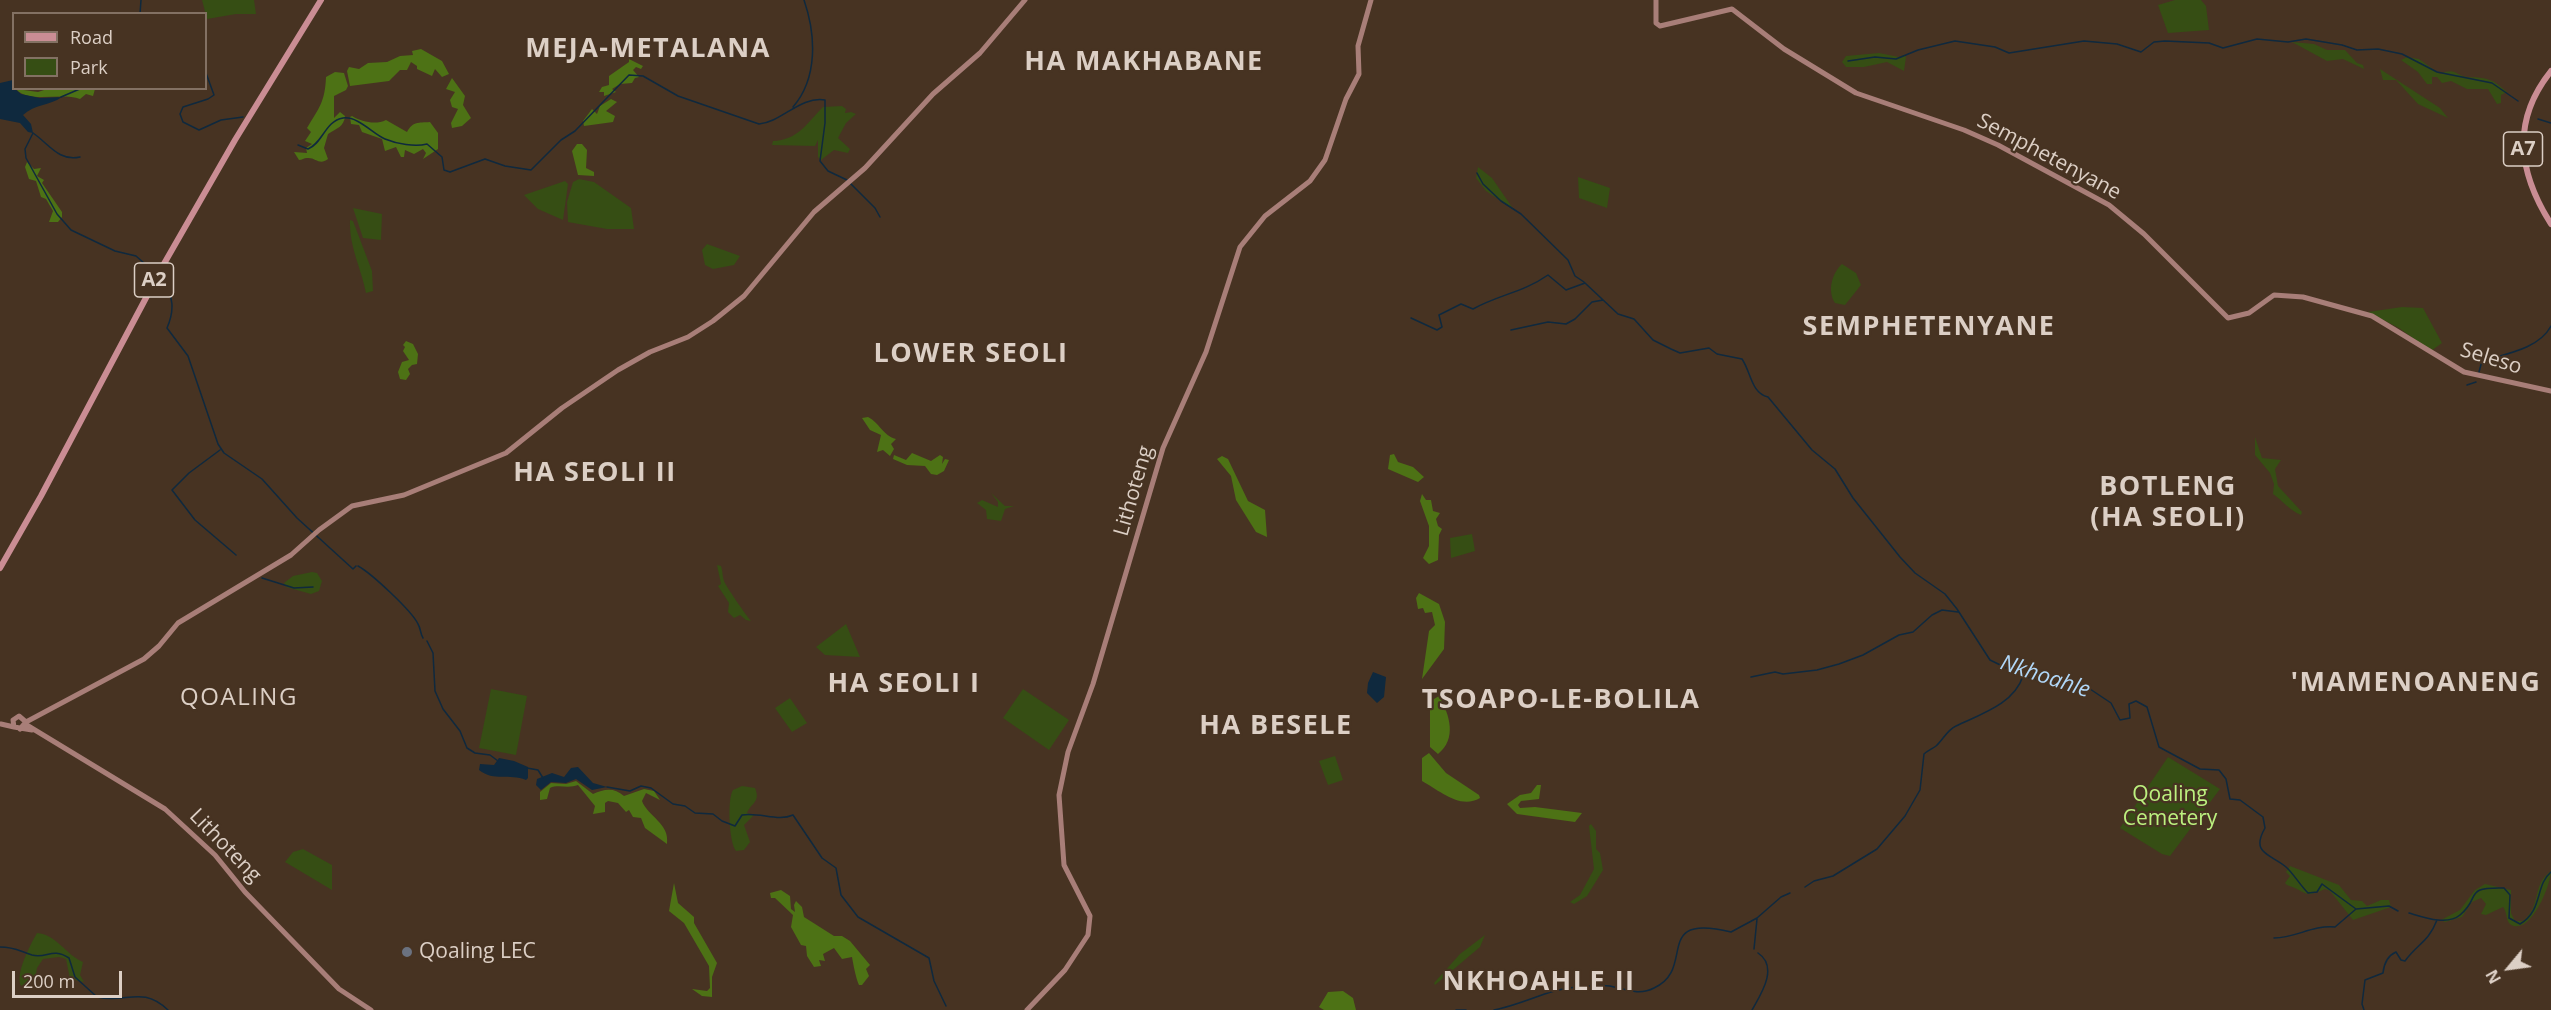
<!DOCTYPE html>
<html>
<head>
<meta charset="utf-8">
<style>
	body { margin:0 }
	#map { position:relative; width:2551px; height:1010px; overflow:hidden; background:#473322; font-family:"Open Sans",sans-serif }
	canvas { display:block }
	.legend { position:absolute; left:12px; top:12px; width:195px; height:78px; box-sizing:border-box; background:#473322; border:2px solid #837163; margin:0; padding:8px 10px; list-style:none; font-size:18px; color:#dccfc5 }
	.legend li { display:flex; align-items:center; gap:12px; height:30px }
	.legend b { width:30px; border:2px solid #837163 }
	.north { position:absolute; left:2479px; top:938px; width:60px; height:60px; -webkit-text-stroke:4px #473322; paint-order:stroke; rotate:241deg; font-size:16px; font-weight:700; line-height:24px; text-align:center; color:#dccfc5 }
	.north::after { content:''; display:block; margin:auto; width:21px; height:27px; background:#dccfc5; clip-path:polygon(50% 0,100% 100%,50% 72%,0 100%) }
	.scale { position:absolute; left:12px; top:971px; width:110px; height:27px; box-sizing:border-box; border:3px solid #dccfc5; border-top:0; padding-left:8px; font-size:18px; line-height:21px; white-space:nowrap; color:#dccfc5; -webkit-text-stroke:4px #473322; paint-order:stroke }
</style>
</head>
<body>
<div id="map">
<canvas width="2551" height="1010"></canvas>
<ul class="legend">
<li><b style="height:8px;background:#ca8d94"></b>Road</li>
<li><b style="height:16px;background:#364e14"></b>Park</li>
</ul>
<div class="north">N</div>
<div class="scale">200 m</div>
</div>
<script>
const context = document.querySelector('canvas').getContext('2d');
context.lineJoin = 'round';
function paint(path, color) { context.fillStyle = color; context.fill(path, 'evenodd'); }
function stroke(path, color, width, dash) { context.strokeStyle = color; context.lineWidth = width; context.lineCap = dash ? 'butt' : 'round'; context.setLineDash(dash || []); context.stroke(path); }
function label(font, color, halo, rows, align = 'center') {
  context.font = font + ' "Open Sans",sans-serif'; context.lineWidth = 4.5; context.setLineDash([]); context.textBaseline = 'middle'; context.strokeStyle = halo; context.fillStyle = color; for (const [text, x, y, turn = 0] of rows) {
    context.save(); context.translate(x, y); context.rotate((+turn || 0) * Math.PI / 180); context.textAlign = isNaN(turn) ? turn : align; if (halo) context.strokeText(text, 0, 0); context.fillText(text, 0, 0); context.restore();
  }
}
paint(new Path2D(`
	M202,0h52l2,14h-20l-29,5z
	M2175,0h26l5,6 3,24 -41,3 -10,-28z
	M2292,42l22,2 13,6h18l12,13 6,2 1,4 -21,-10 -16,2z
	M1879,53l20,4 5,-2 2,2 -2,14 -17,-9 -23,5h-18l-4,-5 4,-6z
	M2407,57l12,2 21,15c16,-7 15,2 28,3 19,1 24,1 39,15l-6,3v8l-4,1 -9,-15h-21l-16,-8 -9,2 -5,-6h-5v7h-5l-9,-12 -17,-12z
	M2380,69l60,39 8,10 -30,-14 -22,-24h-13z
	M842,106l4,3 -1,4 6,-1 5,2 -10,9 -8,15 12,11 -2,4 -14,-3 -13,10 -3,-3v-17l-3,6 -43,-1 1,-4c25,-1 34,-18 50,-34z
	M1478,167l14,11 22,32 -28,-19 -10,-13z
	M1578,177l32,11 -3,20 -28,-10z
	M579,179l15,3 37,26 3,21h-27l-39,-7 -1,-20 6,-20z
	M565,181l3,3 -5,36 -25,-11 -14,-14z
	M353,208l29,6 -1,26 -18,-2z
	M350,220l3,1 19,50 1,20 -7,2c-5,-26 -17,-46 -16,-73z
	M707,244l33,12 -6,9 -21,4 -8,-4 -3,-15z
	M1842,264l14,9 5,12 -16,20 -10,-2c-8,-12 -3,-30 7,-39z
	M2402,307l21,1 19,35 -11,8 -32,-23 -31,-16z
	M2255,437l7,21 19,2 -6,9 3,17 24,26 -1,3c-12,-5 -18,-14 -28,-21l1,-10 -4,-11 -15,-18z
	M991,493l14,13h9l-9,3 -4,12 -14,-2 -1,-9 -9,-7 5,-3 16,7v-5z
	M1472,534l3,17 -24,7 -1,-20z
	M717,565l4,1c2,5 1,10 3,15 1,4 24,37 27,40l-5,-1 -6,-5 -6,3 -6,-6 1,-9 -11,-17 3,-2z
	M312,572l5,1 5,8 -3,10 -8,3 -25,-7 -2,-4 9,-7z
	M846,624l14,33 -35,-2 -9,-8z
	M491,689l36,7 -11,59 -37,-7z
	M1023,689l46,31 -20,30 -46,-32z
	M790,698l17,25 -15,9 -17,-24z
	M1335,756l8,24 -15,5 -9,-24z
	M2168,757l52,32 -50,67 -8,-2 -42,-26z
	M742,786l13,2c6,14 -4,15 -8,25l7,2 -10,10 6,17 -6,8 -8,1c-7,-8 -9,-52 -3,-61z
	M1591,824l5,7v18l4,4 3,17 -16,26 -13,8 -4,-2 10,-7 14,-26 -5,-43z
	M303,849l29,16v25l-47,-28 8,-10z
	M2290,866l49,19 12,15 11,1 5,5 14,-6h8l2,7 -38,13 -23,-29 -5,-2c-22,10 -17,3 -38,-4l-2,-2 5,-7 -4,-4z
	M2551,871c0,12 -18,60 -37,55 -9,-2 -6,-13 -11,-19l-17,8 -5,-1 5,-10 -5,-6 -9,4 -10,15 -17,5 -4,-2 19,-10 15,-20 10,-6 26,6v23l4,8h8c19,-15 8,-36 28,-50z
	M37,933c19,1 29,22 46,29l-3,13 4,7 -14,-3 -4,-20 -7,-2 -16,2 -6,9 -2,12 -14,6c-6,-12 9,-41 16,-53z
	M1485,935l-5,12 -45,38 -1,-2 26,-29z`), '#364e14');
paint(new Path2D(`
	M421,49l21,12 7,13 -7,3 -7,-8 -3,7 -15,-7v-3l-6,-4 -4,8h-7l-11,11 -39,5 -3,-15 2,-4 10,2 9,-6 19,-1 13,-6 13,-1 -1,-4z
	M629,59l14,7 -2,3 -5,-2 -3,3 6,7 -4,1 -3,5 -12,1 -8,5 4,3 -12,4v-4h-5l3,-5 7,-2v-9l20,-14z
	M335,72l9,1 4,13 -2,4 -12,6v22l6,-6 5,4c-1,11 -8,12 -17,18l-4,14 4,11c-9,7 -12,-2 -21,-1 -3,0 -5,2 -8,2l-5,-8 13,1 -1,-5 6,-4 -7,-3 6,-9 -4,-4c12,-20 18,-26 19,-51z
	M452,78l13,18 -2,9 8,13 -9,8 -10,2 -1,-5 7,-14 -6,-2 -2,-7 5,-8 -9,-3z
	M50,88l45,1 -2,7 -7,-2 -6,5c-19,-7 -52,5 -64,-10l22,3z
	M611,99l6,3 -11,9 9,5 -2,6 -29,4 -1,-5 9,-12 5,5 3,-8z
	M352,116c10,6 24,9 34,4l21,12c6,-11 11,-9 23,-10l8,11v16l-15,10 3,-6 -3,-4 -9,5 -9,-4 -1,7h-3l-5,-10 -11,4 -3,-12 -20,-7 -3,-7 -8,-1 -1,-7z
	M577,144h5l5,6 -1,18 8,4v4l-16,-1 -6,-24z
	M27,162l7,7 7,-1 -4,8 7,4 -2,3 20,29v5l-4,5h-9l4,-11 -7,-12 -5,-2 -5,-16 -7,-2 -4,-12z
	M406,341l7,3 5,10 -1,10 -5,1 -4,4 2,5 -4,6 -6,-1 -2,-7 4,-10 7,-2 -6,-9 2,-4 -2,-2z
	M868,417c12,6 14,18 28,22l-5,5 3,5 -4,7 -7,-6 -6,2 4,-17 -11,-5 -8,-12z
	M912,453l19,8 9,-6 3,2 -1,7 3,-5 4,1 -5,11 -7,4 -6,-1 -6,-8 -18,-1 -14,-6 1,-4 12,5z
	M1394,454l4,8 15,5 11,10 -6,5 -30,-13 2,-14z
	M1222,456l6,3 20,42 17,9 2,27 -11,-5 -20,-32 -5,-24 -14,-17z
	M1422,494l4,6h5l2,11 7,2 -4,6 2,7 4,3 -3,6 -1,25 -9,4 -6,-6 6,-12v-20l-9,-25z
	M1419,593l20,11 6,18 -1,27 -22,30 7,-48 6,-6 -3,-13 -7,1 -2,-5 -5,1 -2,-11z
	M1430,696l4,3 5,-3c11,19 18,43 -1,58l-8,-7z
	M1429,753l17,20 33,22 1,3c-20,12 -41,-8 -58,-17v-23z
	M576,781l17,13c11,-5 21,-7 31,2l20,-7 10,2 6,9 -14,-7 -4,8c6,16 28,22 25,43l-22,-16 -4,-10 -8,-1 -4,-7 -3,2 -8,-9 -10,-2 -3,2v9l-12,2 2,-8 -17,-21c-10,4 -20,-1 -28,3l-3,11 -7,1v-8l11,-9 15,1z
	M1537,785h4l-2,14 -18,2 -3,4 2,3 15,-1 47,6 -7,9 -58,-8 -10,-10 13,-9 11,-2z
	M674,883l4,20 16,14v6l23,40 -5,14v20l-10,-1 -10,-7 15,2 3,-3 -1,-22 -25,-43 -15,-12z
	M781,890l9,6 1,13 4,3 -1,-7 2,-4 6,6 2,10 30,19h8l8,5 20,24 -4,4 3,7 -7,9h-3c-3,-6 -6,-22 -7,-28l-10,2 -8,-11 -11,6 2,7 -6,-1 2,6 -7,1 -7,-11 -1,-10 -5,-1 -10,-18 2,-12 -18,-17h-4l-1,-5z
	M1343,991l10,7 3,12h-32l-5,-3 9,-15z`), '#4d7215');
paint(new Path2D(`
	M13,80l1,8 7,6 19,4 22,-1c-13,9 -27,7 -39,18l8,9 2,9 -5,-1 -8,-9 -20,-4v-36z
	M1373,672l13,5 -2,20 -7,6 -10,-10 1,-10z
	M499,758l15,3 14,6v11l-2,2c-17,-7 -32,2 -47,-10l1,-6 14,1z
	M578,767l15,16 14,4 -15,3 -16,-11 -10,4 -15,-1 -10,8 -5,-5 1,-6 15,-6 12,4 7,-9z`), '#0f293e');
stroke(new Path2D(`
	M140,14l1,-14
	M1848,61l27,-4 21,2 22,-9 37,-9 40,6 14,6 75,-12 33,3 24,8 13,-10 11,-1 44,2 14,5 34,-9 31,3 18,-3 36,6 15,5 21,-1 24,5 35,18 55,11 26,18
	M206,73l8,22 -6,4 -25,8 -3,7 3,8 16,8 22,-10 22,-3
	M61,97l21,-9
	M793,107c25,-29 23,-72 11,-107
	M2538,119l13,4
	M33,133l-8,16 1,9 31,56 14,16 44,21 21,5 17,15
	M33,133c16,11 26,29 47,24
	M298,145l10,4c15,-6 17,-28 35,-31 15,-2 30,16 42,21 12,5 30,8 42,5l15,13 2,13 6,2 35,-13 20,7 26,4 30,-30 14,-9 54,-56 14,1 35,20 81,28c23,-2 41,-28 66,-24v23l-5,38 8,10 19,9
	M1477,173l6,11 18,17 20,13 47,46 7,16 9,6
	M850,183l25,25 5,9
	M161,282c14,12 13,30 6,46l21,28 30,88 6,9 38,26 35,39 56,51 3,-3
	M1411,318l26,12 5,-3 -3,-12 22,-11 12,5c25,-14 51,-17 75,-34l18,15 19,-7 33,31 16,5 19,21 18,9 9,4 29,-5 8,6 25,5c9,13 9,34 26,38l44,53 23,19 18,29 47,59 15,16 30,21 12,15 33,51 33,16 22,6h21l24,7 21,14 9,17 10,-2 -1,-14 7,-3 11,6 12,40 41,22 19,1 7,9 4,20 10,1 23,17 2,11c-15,26 6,26 21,39 7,6 14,18 22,26l9,-1 5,-8 34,25 33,-3 9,5
	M1511,330l37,-8 18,2 9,-5 17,-17 11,-2
	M2479,372l3,-11c23,-7 57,-12 69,-35
	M2467,385l9,-3
	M220,450l-31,23 -17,17 23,30 41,35
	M358,566c13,7 54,45 60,58 3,5 2,9 5,14
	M262,578l32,10 19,-1
	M427,641l6,12 2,38 8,18 17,22 7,17 8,5 15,2 8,6
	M1751,677l24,-5 8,2 34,-4 22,-6 24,-9 36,-20 14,-3 19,-17 10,-5 16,2
	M527,768l11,2 5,8
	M607,787l23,4 11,-5 10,2 22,16 12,2 10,7 18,1 9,7 13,5 7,-11c18,-3 36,7 51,0l29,43 14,10 5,27 17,22 71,41 5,23 12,25
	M1805,887l9,-6 19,-5 44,-27 28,-33 15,-26 4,-36c3,-3 8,-5 12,-8 7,-6 11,-16 20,-20 25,-12 58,-22 67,-50
	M2409,913c14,4 38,13 51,2 22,-18 2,-28 44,-27l6,7 -1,23 11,6c23,-13 15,-39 31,-52
	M2274,938c22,0 38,-13 61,-11l21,-18
	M0,947c15,0 19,4 32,8 15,4 20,-8 37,3l6,19 22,20c30,7 44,-12 71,13
	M1754,949l3,-30
	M1456,1010h10
	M1494,1010c28,-5 57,-22 84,-23 8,-1 25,-2 32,-1 15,3 29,10 44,2 43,-19 -3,-76 77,-56l26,-14 24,-21 9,-4
	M1752,1010c9,-16 27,-43 6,-57
	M2364,1010l-2,-6 3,-24 18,-7c1,-10 4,-17 13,-21l5,8 4,1c13,-18 23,-18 32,-41`), '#0f293e', 1.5);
stroke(new Path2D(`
	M1656,0v23l4,3 72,-17 52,40 72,44 108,37 34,15 111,60 35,29 84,84 21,-5 25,-18 29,2 69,19 92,56 87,19
	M26,722l118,-63 15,-13 19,-23 113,-68 28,-25 33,-24 52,-11 102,-42 56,-45 56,-38 32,-18 38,-15 25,-16 31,-25 70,-84 51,-44 68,-74 47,-41 45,-53
	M1,724l13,3
	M25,724l140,85 50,46 30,37 94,97 32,21
	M20,729l6,-7 -7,-6 -6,4 1,7 18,3
	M1027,1010l38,-40 23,-35 2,-19 -26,-51 -5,-70 9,-43 25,-68 70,-236 43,-96 34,-105 25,-31 45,-35 15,-21 21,-61 13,-25 -1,-28 13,-46`), '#a87e78', 5);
stroke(new Path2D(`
	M2551,71c-40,50 -33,101 0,153
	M0,568l41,-72 124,-234 70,-122 86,-140`), '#ca8d94', 6);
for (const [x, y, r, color] of [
	[407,952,6,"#6b7280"]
]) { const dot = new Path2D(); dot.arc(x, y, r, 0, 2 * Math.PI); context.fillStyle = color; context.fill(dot); stroke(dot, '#473322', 2); }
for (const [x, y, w] of [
	[2523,149,39],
	[154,280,39]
]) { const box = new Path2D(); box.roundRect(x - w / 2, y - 17, w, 34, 4.5); context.fillStyle = '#473322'; context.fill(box); stroke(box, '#dccfc5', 1.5); }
label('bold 20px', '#dccfc5', null, [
	["A7",2523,149],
	["A2",154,280]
]);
label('21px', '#dccfc5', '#473322', [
	["Semphetenyane",2049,157,28],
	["Seleso",2491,359,17],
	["Lithoteng",1134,491,-74],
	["Lithoteng",225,846,46]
]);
label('21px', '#bcf17f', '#473322', [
	["Qoaling",2170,795],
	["Cemetery",2170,819]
]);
label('21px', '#dccfc5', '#473322', [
	["Qoaling LEC",419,952]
], 'left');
label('italic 22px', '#b1d8f9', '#473322', [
	["Nkhoahle",2045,677,18]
]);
context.letterSpacing = '1.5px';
label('24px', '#dccfc5', '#473322', [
	["QOALING",239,698]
]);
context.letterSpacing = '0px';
context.letterSpacing = '1.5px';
label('bold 27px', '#dccfc5', '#473322', [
	["MEJA-METALANA",648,49],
	["HA MAKHABANE",1144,62],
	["SEMPHETENYANE",1929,327],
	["LOWER SEOLI",971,354],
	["HA SEOLI II",595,473],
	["BOTLENG",2168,487],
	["(HA SEOLI)",2168,518],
	["'MAMENOANENG",2416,683],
	["HA SEOLI I",904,684],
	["TSOAPO-LE-BOLILA",1561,700],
	["HA BESELE",1276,726],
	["NKHOAHLE II",1539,982]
]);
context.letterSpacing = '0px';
</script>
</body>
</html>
